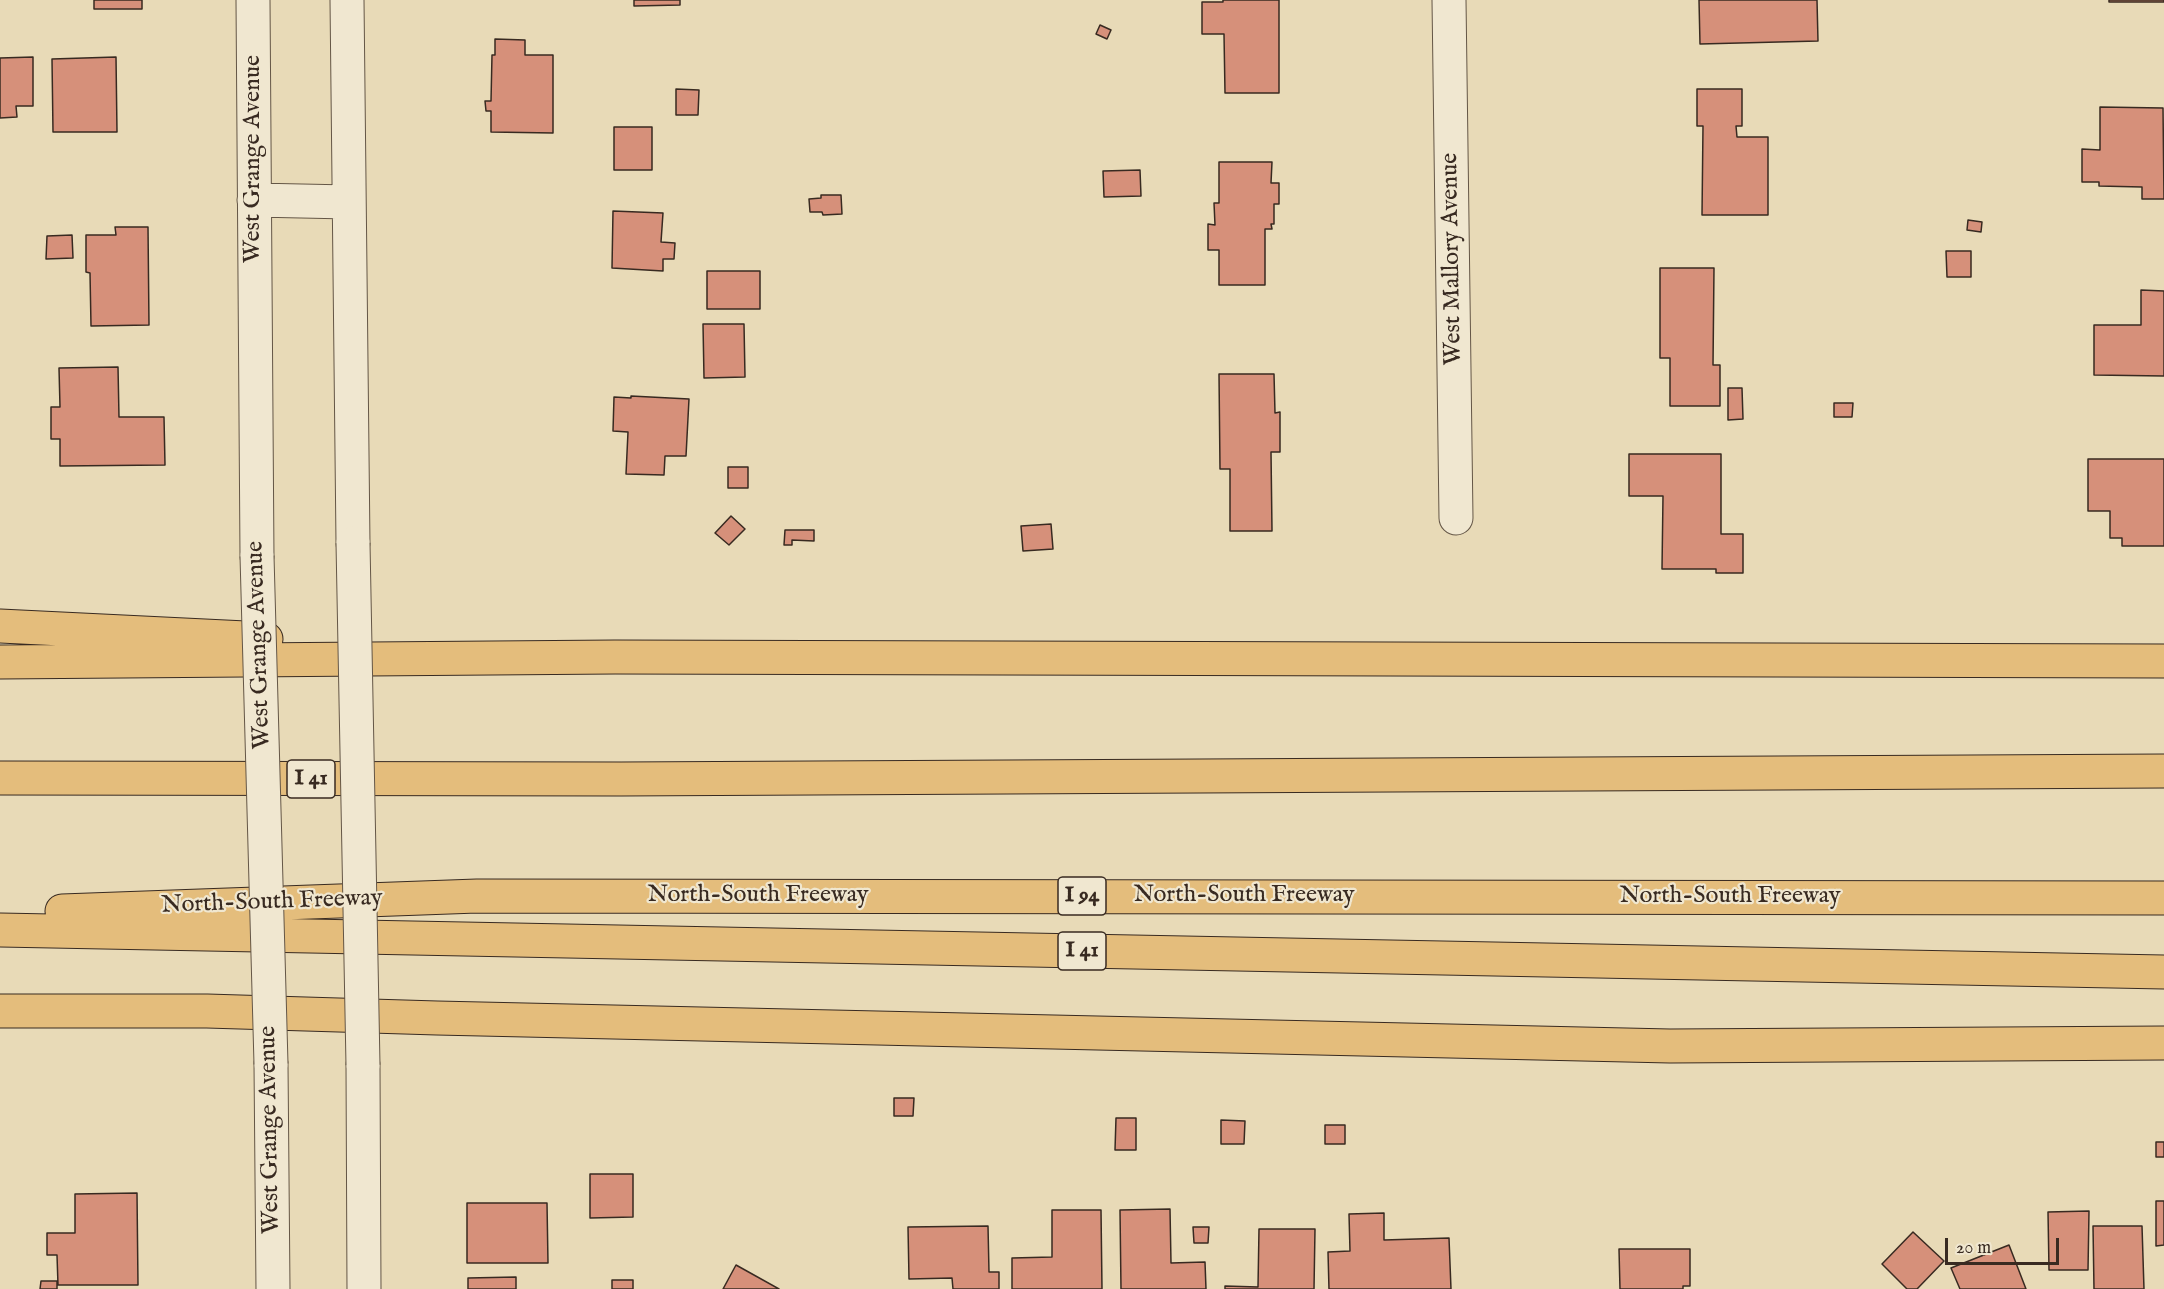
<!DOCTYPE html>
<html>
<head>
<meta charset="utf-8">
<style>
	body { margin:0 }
	#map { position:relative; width:2164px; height:1289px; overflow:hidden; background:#e8dab7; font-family:"IM FELL English",serif }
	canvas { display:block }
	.scale { position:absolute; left:1945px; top:1238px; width:114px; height:27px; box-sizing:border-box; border:3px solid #382a21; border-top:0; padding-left:8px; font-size:18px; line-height:21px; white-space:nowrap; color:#382a21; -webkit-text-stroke:4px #f0e7d0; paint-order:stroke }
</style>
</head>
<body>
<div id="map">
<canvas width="2164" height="1289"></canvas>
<div class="scale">20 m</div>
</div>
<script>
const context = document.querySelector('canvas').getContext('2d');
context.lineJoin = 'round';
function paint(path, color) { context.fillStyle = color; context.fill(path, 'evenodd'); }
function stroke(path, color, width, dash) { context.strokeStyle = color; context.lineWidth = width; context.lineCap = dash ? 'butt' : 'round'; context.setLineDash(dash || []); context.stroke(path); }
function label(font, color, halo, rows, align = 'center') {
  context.font = font + ' "IM FELL English",serif'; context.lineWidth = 4.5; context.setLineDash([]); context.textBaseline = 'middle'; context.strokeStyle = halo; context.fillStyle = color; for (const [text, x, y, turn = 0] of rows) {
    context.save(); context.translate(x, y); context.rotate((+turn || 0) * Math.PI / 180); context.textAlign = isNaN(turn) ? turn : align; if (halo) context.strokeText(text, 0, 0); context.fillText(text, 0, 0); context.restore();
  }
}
const building = new Path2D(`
	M94,0h48v9h-48z
	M634,0h46v5l-46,1z
	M1223,0h56v93h-54l-1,-59h-22v-32h21z
	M1699,0h118l1,41 -118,3z
	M2109,0h55v2h-55z
	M1100,25l11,5 -4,9 -11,-5z
	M495,39l30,1v15h28v78l-62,-1v-21h-5l-1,-10h6l1,-46h3z
	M33,57v49h-17l1,11 -17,1v-60z
	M116,57l1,75h-64l-1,-73z
	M676,89l23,1 -1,25h-22z
	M1697,89h45v37h-6l1,11h31v78h-66l1,-89h-6z
	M2100,107l63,1 1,91h-22v-12l-43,-1v-4h-17v-33l18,1z
	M614,127h38v43h-38z
	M1219,162h53l-1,21h8v21h-5v20h-3l1,5h-7v56h-46v-35h-11v-26l7,1 -1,-22h5z
	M1140,170l1,26 -37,1 -1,-26z
	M821,195h20l1,19 -19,1 -1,-3h-12l-1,-13 12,-1z
	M613,211l50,2 -2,29 14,1 -1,16h-11v12l-51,-3z
	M1968,220l14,2 -1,10 -14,-2z
	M115,227h33l1,98 -58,1 -1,-53 -4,-1v-37h30z
	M72,235l1,23 -27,1 1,-23z
	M1946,251h25v26h-24z
	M1660,268h54l-1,97h7v41h-50v-48h-10z
	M707,271h53v38h-53z
	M2141,290l23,1v85l-70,-1v-50h47z
	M703,324h41l1,53 -41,1z
	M118,367l1,50h45l1,48 -105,1v-27h-9v-32h9l-1,-39z
	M1219,374h55l1,39 5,-1v40h-9l1,79h-42v-62h-10z
	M1728,388h14l1,31 -15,1z
	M631,396l58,3 -3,57h-21l-1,19 -38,-1 2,-42 -15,-1 1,-34 17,1z
	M1834,403h19l-1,14h-18z
	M1629,454h92v80h22v39h-27v-4h-54l1,-73h-34z
	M2088,459h76v87h-42v-8h-12v-27h-22z
	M728,467h20v21h-20z
	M731,516l14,13 -16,16 -14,-12z
	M1051,524l2,25 -30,2 -2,-25z
	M785,530h29v11l-22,-1v5h-8z
	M894,1098h20l-1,18h-19z
	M1116,1118h20v32h-21z
	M1221,1120l24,1 -1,23h-23z
	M1325,1125h20v19h-20z
	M2156,1142h8v15h-8z
	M590,1174h43v43l-43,1z
	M137,1193l1,92h-80l-1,-30h-10v-22h28v-39z
	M2156,1201h8v44l-8,1z
	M467,1203h80l1,60h-81z
	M1170,1209l1,54 34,-1 1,27h-85l-1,-79z
	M1052,1210h49l1,79h-90v-31l40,-1z
	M2089,1211l-1,59h-39l-1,-58z
	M1384,1213v27l65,-2 2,51h-122l-1,-37 22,-1 -1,-37z
	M988,1226l1,46h10v17h-46l-1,-11 -43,1 -1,-52z
	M2093,1226h49l2,63h-50z
	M1193,1227h16l-1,16h-14z
	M1259,1229h56l-1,60h-89v-3l33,1z
	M1913,1232l31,29 -27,28h-10l-25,-25z
	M2009,1245l17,44h-66l-9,-21z
	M1619,1249h71v37h-7v3h-63z
	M736,1265l43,24h-56z
	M516,1277v12h-48v-11z
	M612,1280h21v9h-21z
	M41,1281h16v8h-17z`);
paint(building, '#d6907a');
stroke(building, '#382a21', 1.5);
const minor = new Path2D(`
	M1449,0l7,518`);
const tertiary = new Path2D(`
	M253,0l4,556
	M347,0l6,543
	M254,200l95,2
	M271,1064l2,225
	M363,1065l1,224`);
const motorway = new Path2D(`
	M0,626l266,13
	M0,662l615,-5 1549,4
	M0,778l621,1 1543,-8
	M62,911l415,-15 1687,2
	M0,930l2164,42
	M0,1011h207l230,7 1233,28 494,-3`);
stroke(minor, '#645646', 35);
stroke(tertiary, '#645646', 35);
stroke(motorway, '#382a21', 35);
stroke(minor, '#f0e7d0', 33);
stroke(tertiary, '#f0e7d0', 33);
stroke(motorway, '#e4bd7c', 33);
const tertiaryBridge = new Path2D(`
	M353,543l10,522
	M257,556l14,508`);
stroke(tertiaryBridge, '#645646', 35, []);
stroke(tertiaryBridge, '#f0e7d0', 33);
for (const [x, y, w] of [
	[311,779,48],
	[1082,896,48],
	[1082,951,48]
]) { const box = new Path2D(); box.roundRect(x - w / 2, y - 19, w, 38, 4.5); context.fillStyle = '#f0e7d0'; context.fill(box); stroke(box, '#382a21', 1.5); }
label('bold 22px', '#382a21', null, [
	["I 41",311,779],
	["I 94",1082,896],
	["I 41",1082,951]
]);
label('24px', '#382a21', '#f0e7d0', [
	["West Grange Avenue",254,159,-90],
	["West Mallory Avenue",1453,259,-91],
	["West Grange Avenue",260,645,-92],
	["North-South Freeway",758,896],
	["North-South Freeway",1244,896],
	["North-South Freeway",1730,897],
	["North-South Freeway",272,903,-2],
	["West Grange Avenue",271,1130,-91]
]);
</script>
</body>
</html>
